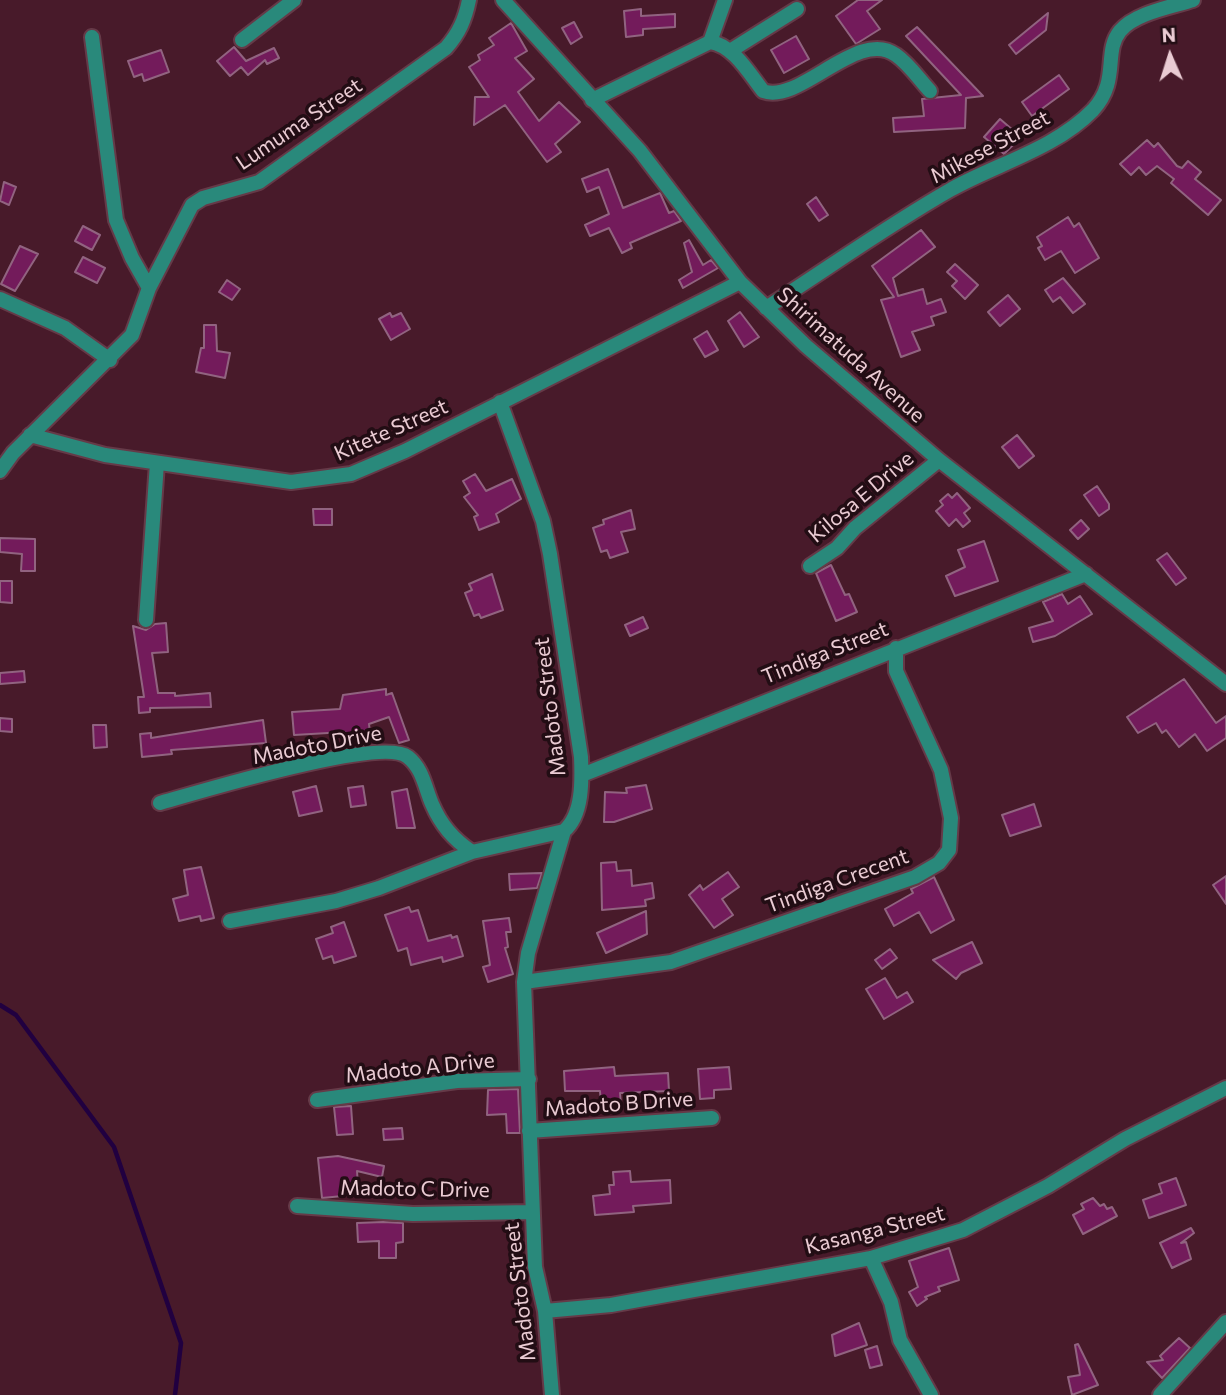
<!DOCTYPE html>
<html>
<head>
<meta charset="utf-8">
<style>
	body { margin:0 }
	#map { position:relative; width:1226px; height:1395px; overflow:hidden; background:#481a2a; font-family:Commissioner,sans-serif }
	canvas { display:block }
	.north { position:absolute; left:1135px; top:21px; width:70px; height:70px; -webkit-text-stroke:5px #220d14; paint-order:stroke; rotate:357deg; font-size:19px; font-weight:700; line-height:28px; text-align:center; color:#eacbd3 }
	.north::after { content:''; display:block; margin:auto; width:24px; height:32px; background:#eacbd3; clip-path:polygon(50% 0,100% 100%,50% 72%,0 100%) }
</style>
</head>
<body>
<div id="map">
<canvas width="1226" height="1395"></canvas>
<div class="north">N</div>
</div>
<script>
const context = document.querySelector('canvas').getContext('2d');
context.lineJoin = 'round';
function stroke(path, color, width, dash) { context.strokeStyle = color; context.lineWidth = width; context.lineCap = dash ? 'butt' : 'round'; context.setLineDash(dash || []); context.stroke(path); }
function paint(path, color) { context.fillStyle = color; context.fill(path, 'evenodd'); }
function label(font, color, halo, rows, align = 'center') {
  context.font = font + ' Commissioner,sans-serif'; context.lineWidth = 7; context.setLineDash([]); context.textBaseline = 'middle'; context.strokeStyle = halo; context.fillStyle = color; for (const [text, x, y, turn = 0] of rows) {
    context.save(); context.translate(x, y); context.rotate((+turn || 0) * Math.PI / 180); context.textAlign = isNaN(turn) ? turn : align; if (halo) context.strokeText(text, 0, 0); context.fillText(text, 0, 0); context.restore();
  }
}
stroke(new Path2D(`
	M0,1005l16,10 98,132 67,196 -6,52`), '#210040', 4.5);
const building = new Path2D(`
	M858,0h24l-15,11 13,18 -24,15 -20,-28z
	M641,9v7l34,-2v13l-32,2v6l-17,2 -2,-26z
	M1048,13l-2,17 -30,24 -7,-9z
	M574,22l8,15 -11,7 -9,-16z
	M511,23l16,28 -12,7 19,21 -16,13 21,29 20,-19 21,20 -25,22 6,8 -14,10 -42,-57 -31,20 1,-28h14l-20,-30 11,-7 -2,-5 16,-10 -5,-7z
	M917,27l66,69 -17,2 -1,30 -71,4 -1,-14 31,-2 -2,-17 39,-4 -55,-59z
	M796,36l13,23 -25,14 -13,-23z
	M234,47l12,14 28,-13 5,10 -12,6 -2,-4 -17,15 -7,-8 -11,9 -13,-15z
	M161,50l8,22 -25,9 -2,-7 -8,3 -6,-16z
	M1059,75l10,14 -37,27 -10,-14z
	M1000,119l21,18 -17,17 -20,-17z
	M1147,140l7,7 4,-4 19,23 5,2 6,-7 13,11 -6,7 26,21 -13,15 -37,-32 3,-4 -17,-13 -11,9 -7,-8 -8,8 -11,-11z
	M608,169l15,39 37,-15 9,20 5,-2 7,10 -51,22 2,5 -10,5 -13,-25 -19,8 -5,-11 24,-11 -10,-27 -12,5 -5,-13z
	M4,182l12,5 -7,18 -9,-4z
	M816,197l12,18 -9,6 -12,-17z
	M1068,217l6,10 5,-4 20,35 -24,15 -14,-22 -16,9 -7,-12 4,-2 -5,-9z
	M83,226l17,9 -8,15 -17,-9z
	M921,230l14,17 -42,31 5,18 25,-7 4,15 14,-5 5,13 -15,5 3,8 -22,7 8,18 -19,7 -20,-57 13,-3 -22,-31z
	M689,240l14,25 8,-5 7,8 -35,20 -4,-8 13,-8 -8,-29z
	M20,246l18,8 -23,37 -14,-7z
	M83,257l22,11 -8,15 -22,-11z
	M955,264l23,21 -13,14 -13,-13 5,-5 -10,-9z
	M1063,278l22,26 -12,9 -13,-16 -7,5 -8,-12z
	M227,280l13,9 -8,11 -13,-8z
	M1008,295l12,14 -20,17 -12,-14z
	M740,312l19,25 -15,10 -16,-26z
	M390,313l2,4 9,-4 9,16 -19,11 -12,-21z
	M204,325h12l1,26 13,2 -5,25 -29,-6 5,-24h3z
	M707,331l11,19 -13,7 -11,-18z
	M1017,435l17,21 -15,12 -17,-21z
	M475,474l11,17 26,-12 9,20 -25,15 3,8 -20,8 -5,-13 4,-2 -14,-18 6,-4 -7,-12z
	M1097,486l12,18v5l-10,7 -15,-21z
	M957,493l13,15 -6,5 6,8 -7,6 -7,-8 -7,7 -13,-15 7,-6 -3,-4 8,-7 4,4z
	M313,509h19v16h-18z
	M631,510l4,19 -14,3 7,20 -18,6 -3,-8 -6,2 -8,-24 11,-4 -1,-4z
	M1081,520l8,9 -11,10 -8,-9z
	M0,538l35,1v32h-14l1,-17 -22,-2z
	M984,541l14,40 -43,15 -9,-20 19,-9 -7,-17z
	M1167,553l19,25 -10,7 -19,-25z
	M831,565l14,30 4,-1 8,18 -21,9 -20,-48z
	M492,574l11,36 -22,8 -2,-4 -5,2 -9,-23 7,-3 -3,-6z
	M0,581h12v22l-12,-1z
	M1062,594l6,10 12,-8 12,18 -37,22 -22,6 -4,-14 24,-7 -10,-19z
	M643,617l5,11 -18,8 -5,-11z
	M166,623l2,29 -16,1 6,40h17v3l35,-3 1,14 -61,1v4l-11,1 -1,-16h6l-11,-71 13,4 9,-6z
	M24,671l1,11 -25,2v-11z
	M1184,679l32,44 10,-7v22l-19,13 -12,-17 -16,13 -13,-17 -4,3 -6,-10 -18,10 -11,-16z
	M386,689v6l6,-2 17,47 -10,3 -10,-26 -20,7 1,8 -12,2 1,4 -13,2 -1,-8 -51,3 -2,-23 48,-3 3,-14z
	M0,718l12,1v13l-12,-1z
	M263,720l3,23 -95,7 1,4 -30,3 -2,-23 11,-1v5z
	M93,725h13l1,22 -13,1z
	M646,785l6,24 -38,13h-10l1,-30 22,1 -1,-5z
	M316,786l6,25 -23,5 -6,-24z
	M363,786l3,19 -15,2 -3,-19z
	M407,789l8,39h-18l-5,-36z
	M1034,804l7,22 -31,10 -8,-21z
	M616,862l1,9 14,-1 1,16 20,-3 2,15 -9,2 1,6 -44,4 -1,-47z
	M201,867l13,51 -13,3 -1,-5 -21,5 -6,-22 15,-4 -4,-25z
	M728,872l11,15 -17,12 11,16 -19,13 -25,-33 11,-10 3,5z
	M542,873l-5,15 -27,2 -1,-16z
	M1226,876v28l-13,-19z
	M934,877l20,43 -23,13 -12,-21 -25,14 -9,-17 28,-16 -2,-4z
	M409,907l2,5 7,-2 10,31 23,-6 1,3 5,-2 6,20 -20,6 -1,-5 -31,8 -4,-17 -9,3 -13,-36z
	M646,911l1,23 -41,19 -9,-20z
	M509,918l2,14h-5l2,15 -3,1 8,26 -25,8 -5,-15 7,-2 -7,-44z
	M344,922l12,34 -22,7 -2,-7 -9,3 -7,-20 17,-6 -2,-6z
	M972,942l10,21 -21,10 -5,6 -23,-19z
	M890,949l7,9 -15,11 -7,-9z
	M885,978l12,20 10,-6 6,10 -29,17 -18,-30z
	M614,1067l1,9 53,-3 1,18 -49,2 1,11 -20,2 -1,-15h-35l-1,-20z
	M729,1067l2,22 -17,1v8l-14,1 -2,-30z
	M518,1089l2,44h-13l-1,-19 -19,1 1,-25z
	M351,1106l2,28 -16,1 -3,-28z
	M402,1128l1,11 -19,1 -1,-11z
	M338,1156l46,10 -2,11 -25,-6 1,15 -6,1 1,8 -31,3 -4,-40z
	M630,1171l1,11 39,-2 1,23 -38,3 1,6 -39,3 -2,-19 17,-2 -1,-9h5l-1,-13z
	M1176,1178l10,27 -37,13 -6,-18 19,-7 -3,-9z
	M1093,1198l7,8 4,-2 3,5 5,-2 5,9 -34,18 -10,-19 11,-6 -3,-5z
	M383,1222l20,1v19l-7,1v15h-17v-17l-21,1 -1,-19z
	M1191,1228l3,5 -13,10 5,-1 5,17 -19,9 -12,-25z
	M949,1248l10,32 -21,7 2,4 -15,6 2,2 -10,7 -8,-14 9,-5 -9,-26z
	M859,1323l8,22 -32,11 -3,-21z
	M1179,1338l11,10 -28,30 -15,-16 16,-2 -3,-4z
	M1078,1344l20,41 -26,10 -4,-18 12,-2 -5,-30z
	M877,1346l5,19 -12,3 -5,-18z`);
paint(building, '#731b5b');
stroke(building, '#916380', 2);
const street = new Path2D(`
	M503,0l137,151 100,131 66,64 133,114 287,224
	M92,37l24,183 16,38 17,30
	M242,40l52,-40
	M710,42l15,-42
	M730,51l67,-42
	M592,100l118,-58c23,3 39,31 53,49 37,14 95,-64 133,-36 13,9 23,24 34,36
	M0,299l65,29 45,32
	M766,308c61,-39 121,-82 184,-118 46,-26 105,-41 143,-80 27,-29 10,-58 27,-79 15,-18 51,-24 73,-31
	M30,435l75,20 186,27 60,-8 54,-23 335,-169
	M0,471l13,-18 119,-118 17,-47 43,-83 11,-7 56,-16 187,-134c13,-15 19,-28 23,-48
	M810,566l27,-18 18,-20 84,-68
	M146,620l11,-157
	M582,775l504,-201
	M160,803c39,-11 222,-67 248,-46 15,12 17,31 24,47 9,21 21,35 40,48
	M230,921l106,-20 43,-13 93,-36 92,-21c19,-16 18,-51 17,-74l-31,-203 -7,-33 -43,-119
	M524,982l147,-20 244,-85 24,-14 10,-13 2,-32 -10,-48 -45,-99v-23
	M317,1100l140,-19 72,-2
	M529,1131l183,-13
	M297,1206l116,8 118,-2
	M871,1258l20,44 9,38 31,55
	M545,1311l66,-6 260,-47 92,-28 85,-44 77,-47 101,-51
	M552,1395l-7,-84 -10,-44 -11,-285 4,-29 36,-122
	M1160,1395l66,-73`);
stroke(street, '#653a48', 18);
stroke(street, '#29897b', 14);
label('21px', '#eacbd3', '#220d14', [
	["Lumuma Street",299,124,-34],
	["Mikese Street",990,147,-28],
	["Shirimatuda Avenue",851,355,42],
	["Kitete Street",391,430,-24],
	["Kilosa E Drive",861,497,-40],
	["Tindiga Street",825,653,-22],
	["Madoto Street",550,707,-97],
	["Madoto Drive",317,745,-11],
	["Tindiga Crecent",837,881,-20],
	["Madoto A Drive",420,1068,-6],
	["Madoto B Drive",619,1104,-4],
	["Madoto C Drive",415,1189,1],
	["Kasanga Street",875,1230,-14],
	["Madoto Street",520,1292,-97]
]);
</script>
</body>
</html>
